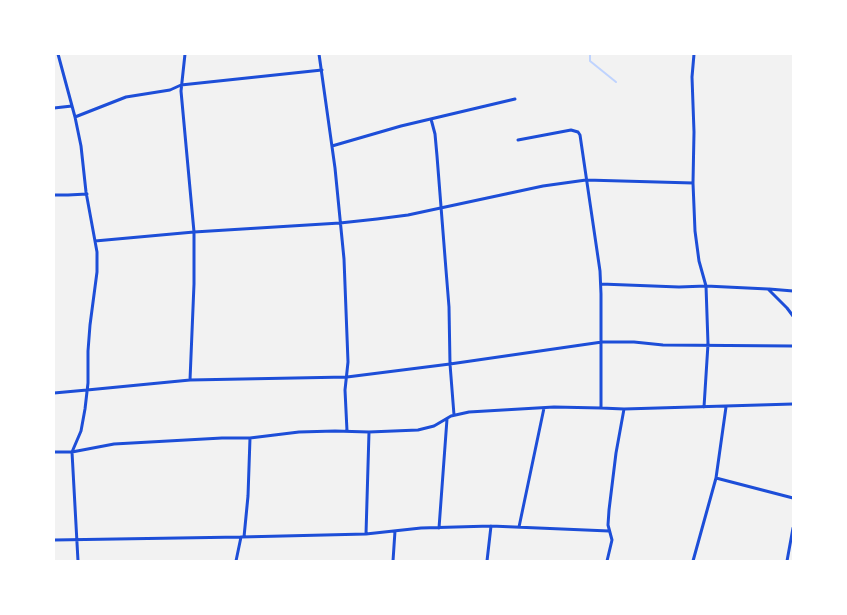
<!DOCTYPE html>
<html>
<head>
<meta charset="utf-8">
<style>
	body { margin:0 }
	#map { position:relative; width:847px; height:615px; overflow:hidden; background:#f2f2f2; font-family:"Titillium Web",sans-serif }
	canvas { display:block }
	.frame { position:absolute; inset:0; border:55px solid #fff; pointer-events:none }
</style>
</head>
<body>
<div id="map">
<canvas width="847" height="615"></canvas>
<div class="frame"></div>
</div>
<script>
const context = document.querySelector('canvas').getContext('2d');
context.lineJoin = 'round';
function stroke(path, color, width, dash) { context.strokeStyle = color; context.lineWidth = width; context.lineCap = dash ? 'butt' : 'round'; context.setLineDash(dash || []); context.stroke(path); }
stroke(new Path2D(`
	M590,54v7l26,21`), '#bfd3fe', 2);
stroke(new Path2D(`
	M58,54l17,63 6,29 5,46 11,60v20l-7,53 -2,26v32l-3,26 -4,22 -9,21 6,109
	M185,54l-4,37 13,141v52l-4,96
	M319,54l16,114 9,91 4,103 -3,28 2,41
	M694,54l-2,23 2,55 -1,51 2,48 4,30 7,25 2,58 -4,63
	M54,108l18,-2
	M75,117l51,-20 44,-7 11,-5 141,-15
	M431,119l4,15 2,22 9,114 3,37 1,57 4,51
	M518,140l53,-10 7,2 2,3 20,136 1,23v114
	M332,146l69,-20 114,-27
	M54,195h14l19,-1
	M95,241l99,-9 146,-9 37,-4 31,-4 135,-29 43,-6 107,3
	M601,284l78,3 27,-1 62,3 19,19 6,8
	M769,289l24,2
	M54,393l33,-3 103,-10 157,-3 103,-13 152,-22h32l29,3 130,1
	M54,452h18l42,-8 108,-6h28l49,-6 36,-1 34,1 49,-2 16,-4 17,-10 18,-4 85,-5 47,1 23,1 169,-5
	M716,478l77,20
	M519,527l25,-119
	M439,528l8,-109
	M366,534l3,-102
	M244,537l4,-41 2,-58
	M54,540l187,-3 125,-3 55,-6 70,-2 118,5
	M236,561l5,-24
	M393,561l2,-30
	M487,561l4,-35
	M607,561l5,-21 -4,-15 1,-15 7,-57 8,-44
	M693,561l23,-83 10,-71
	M787,561l6,-33`), '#1d4ed8', 3);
</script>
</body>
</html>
